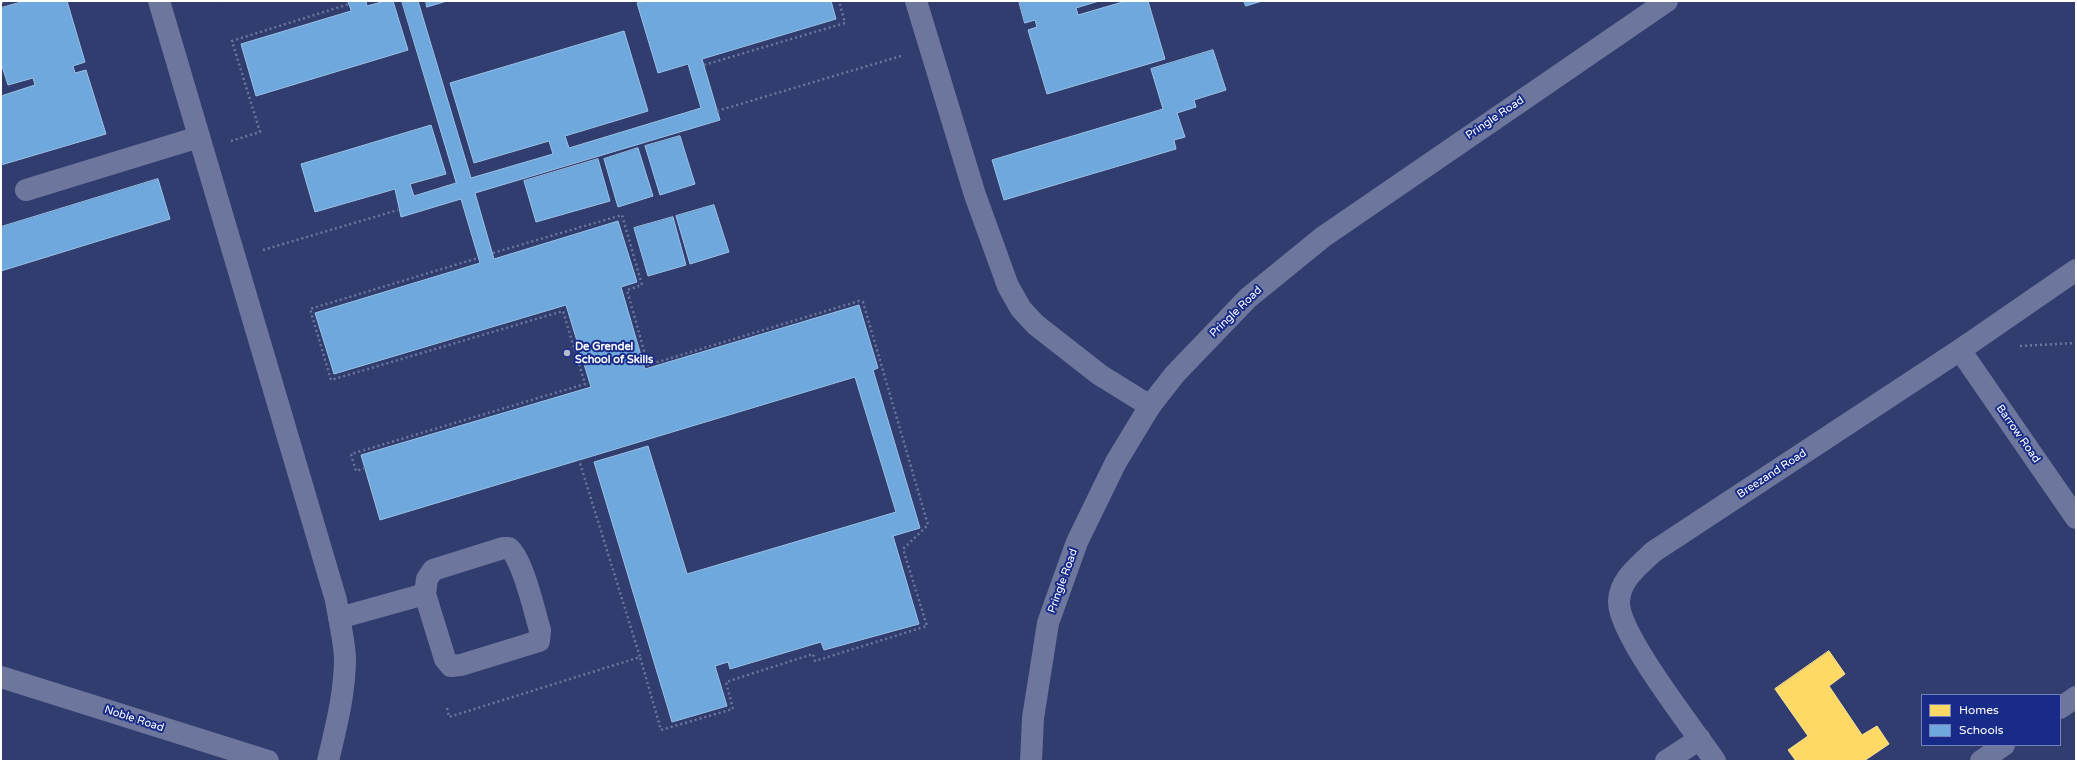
<!DOCTYPE html>
<html>
<head>
<meta charset="utf-8">
<style>
	body { margin:0 }
	#map { position:relative; width:2077px; height:762px; overflow:hidden; background:#313c6f; font-family:"Varela Round",sans-serif }
	canvas { display:block }
	.frame { position:absolute; inset:0; border:2px solid #fff; pointer-events:none }
	.legend { position:absolute; left:1921px; top:694px; width:140px; height:52px; box-sizing:border-box; background:#182b88; border:1px solid #7480b8; margin:0; padding:5px 7px; list-style:none; font-size:12px; color:#fff }
	.legend li { display:flex; align-items:center; gap:8px; height:20px }
	.legend b { width:20px; border:1px solid #7480b8 }
</style>
</head>
<body>
<div id="map">
<canvas width="2077" height="762"></canvas>
<div class="frame"></div>
<ul class="legend">
<li><b style="height:11px;background:#ffd966"></b>Homes</li>
<li><b style="height:11px;background:#6fa8dc"></b>Schools</li>
</ul>
</div>
<script>
const context = document.querySelector('canvas').getContext('2d');
context.lineJoin = 'round';
function paint(path, color) { context.fillStyle = color; context.fill(path, 'evenodd'); }
function stroke(path, color, width, dash) { context.strokeStyle = color; context.lineWidth = width; context.lineCap = dash ? 'butt' : 'round'; context.setLineDash(dash || []); context.stroke(path); }
function label(font, color, halo, rows, align = 'center') {
  context.font = font + ' "Varela Round",sans-serif'; context.lineWidth = 4; context.setLineDash([]); context.textBaseline = 'middle'; context.strokeStyle = halo; context.fillStyle = color; for (const [text, x, y, turn = 0] of rows) {
    context.save(); context.translate(x, y); context.rotate((+turn || 0) * Math.PI / 180); context.textAlign = isNaN(turn) ? turn : align; if (halo) context.strokeText(text, 0, 0); context.fillText(text, 0, 0); context.restore();
  }
}
const homes = new Path2D(`
	M1829,651l16,23 -16,12 33,49 15,-9 12,18 -25,17h-68l-8,-11 20,-14 -33,-47z`);
paint(homes, '#ffd966');
stroke(homes, '#ffe494', 1);
const schools = new Path2D(`
	M25,1h42l18,61 -12,4 2,7 11,-3 20,64 -105,31v-69l34,-11 -2,-7 -25,7 -7,-22v-55z
	M348,1h18l1,5 18,-5h8l15,49 -152,46 -15,-52 110,-33z
	M402,1h16l53,177 82,-24 -4,-13 -75,22 -24,-80 174,-52 24,80 -83,25 4,12 132,-40 -13,-44 -30,9 -21,-70 8,-2h186l5,18 -134,40 18,61 -245,73 19,66 124,-38 19,61 -16,5 24,82 214,-64 19,63 -5,2 47,158 -27,8 26,88 -95,26 -3,-8 -91,27 -2,-7 -13,4 12,40 -55,16 -78,-260 54,-16 39,128 209,-62 -41,-135 -475,143 -19,-65 230,-68 -25,-82 -232,69 -19,-61 165,-50 -19,-64 -60,18 -6,-28 -80,23 -14,-48 130,-39 15,49 -36,10 4,12 42,-13z
	M426,1h21l-20,6z
	M1019,1h80l-23,7 2,7 48,-14h22l17,58 -118,35 -19,-64 9,-3 -2,-7 -10,3z
	M1244,1h18l-16,5z
	M1213,50l13,40 -32,10 2,7 -19,6 8,24 -11,3 2,9 -172,51 -12,-40 171,-51 -12,-40z
	M680,136l15,48 -35,11 -15,-49z
	M638,148l15,48 -35,11 -14,-48z
	M598,159l12,42 -74,21 -12,-41z
	M158,179l12,40 -169,52v-44z
	M714,205l15,47 -39,12 -14,-48z
	M673,217l13,48 -38,11 -14,-48z`);
paint(schools, '#6fa8dc');
stroke(schools, '#9ac2e6', 1);
stroke(new Path2D(`
	M218,1h3
	M1,3l6,-2
	M704,65l141,-42 -6,-22
	M717,111l184,-55
	M231,141l29,-9 -28,-91 117,-37
	M263,250l135,-40
	M493,253l129,-38 20,70 -15,5 21,75 211,-64 4,1 65,223 -25,24 24,77 -112,35 -2,-7 -87,28 7,27 -72,21 -21,-73
	M2020,346l56,-3
	M365,468l-9,3 -5,-17 234,-70 -22,-73 -232,69 -21,-71 168,-51
	M447,708l2,9 191,-60 -61,-197`), '#6d769c', 2.5, [2, 3]);
stroke(new Path2D(`
	M159,1l177,599c3,19 8,39 9,58 0,35 -9,69 -17,103
	M916,1l59,194 33,91 13,23 15,16 64,50 50,31
	M26,190l173,-53
	M1960,350l116,168
	M503,548h6c14,12 25,62 31,82l-1,11 -78,24 -10,1 -6,-7 -20,-65 2,-15 6,-9z
	M339,618l86,-24
	M1,677l267,84
	M2060,708l16,-11
	M1031,761l2,-43 15,-95 29,-81 39,-80 34,-56 25,-32 73,-76 75,-61 344,-236
	M1666,761l34,-22
	M1715,761c-21,-31 -98,-128 -96,-160 1,-22 20,-35 34,-49l307,-202 116,-80
	M1981,761l23,-16`), '#6d769c', 22);
for (const [x, y, r, color] of [
	[567,353,4,"#b7bbcd"]
]) { const dot = new Path2D(); dot.arc(x, y, r, 0, 2 * Math.PI); context.fillStyle = color; context.fill(dot); stroke(dot, '#182b88', 1.5); }
label('11px', '#fff', '#182b88', [
	["Pringle Road",1495,118,-34],
	["Pringle Road",1236,312,-44],
	["Barrow Road",2018,434,55],
	["Breezand Road",1772,474,-33],
	["Pringle Road",1063,581,-70],
	["Noble Road",134,719,18]
]);
label('bold 11px', '#fff', '#182b88', [
	["De Grendel",575,347],
	["School of Skills",575,360]
], 'left');
</script>
</body>
</html>
